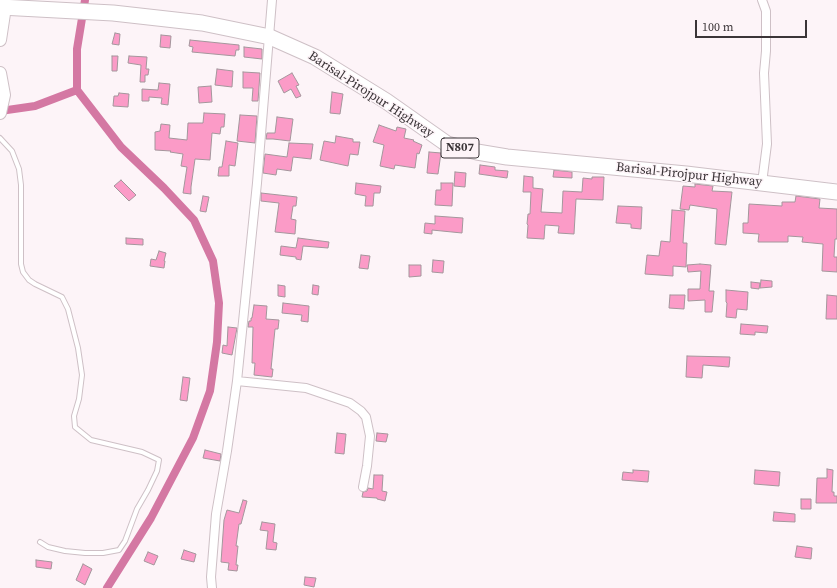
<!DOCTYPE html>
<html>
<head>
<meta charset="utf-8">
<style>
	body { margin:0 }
	#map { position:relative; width:837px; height:588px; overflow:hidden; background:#fdf4f8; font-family:"Source Serif 4",serif }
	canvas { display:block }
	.scale { position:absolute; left:695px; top:20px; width:112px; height:18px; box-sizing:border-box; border:2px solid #3b3538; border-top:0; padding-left:5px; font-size:12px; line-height:14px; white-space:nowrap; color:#3b3538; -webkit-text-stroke:3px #fdf4f8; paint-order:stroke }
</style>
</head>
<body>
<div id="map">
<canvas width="837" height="588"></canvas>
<div class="scale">100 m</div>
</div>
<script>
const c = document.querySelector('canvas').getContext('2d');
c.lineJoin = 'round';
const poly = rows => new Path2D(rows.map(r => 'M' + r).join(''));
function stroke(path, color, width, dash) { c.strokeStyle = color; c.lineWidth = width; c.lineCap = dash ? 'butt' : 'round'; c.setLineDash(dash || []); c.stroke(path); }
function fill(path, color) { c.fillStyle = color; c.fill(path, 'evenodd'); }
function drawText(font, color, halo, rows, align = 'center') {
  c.font = font + ' "Source Serif 4",serif'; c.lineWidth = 3; c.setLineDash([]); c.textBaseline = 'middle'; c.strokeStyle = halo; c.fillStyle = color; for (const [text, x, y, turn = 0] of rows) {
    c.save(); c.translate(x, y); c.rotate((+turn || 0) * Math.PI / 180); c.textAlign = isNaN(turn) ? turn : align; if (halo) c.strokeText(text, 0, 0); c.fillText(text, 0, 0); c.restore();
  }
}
stroke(poly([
	[85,0,77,49,77,90,121,147,164,188,194,220,213,261,219,303,217,342,210,391,193,438,151,518,107,588],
	[0,111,35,106,77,90]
]), '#d478a3', 8);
const building = poly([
	[115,33,120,34,119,45,112,44,115,33],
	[161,35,171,36,170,48,160,47,161,35],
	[190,40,239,45,239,50,236,50,235,56,192,52,193,47,189,46,190,40],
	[244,47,262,49,262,59,244,57,244,47],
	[112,56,118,56,117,71,112,71,112,56],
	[129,56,147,57,146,69,149,69,148,75,145,75,145,82,140,82,141,65,128,63,129,56],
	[217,69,233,71,232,87,215,85,217,69],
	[243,72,260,73,258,101,252,101,253,88,243,88,243,72],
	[292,73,299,85,296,86,301,96,296,98,291,89,284,93,278,81,292,73],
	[159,83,170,84,168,105,161,104,162,98,149,97,149,101,142,101,142,89,158,90,159,83],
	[211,86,212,102,199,103,198,87,211,86],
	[332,92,343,94,340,114,330,113,332,92],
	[119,93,129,94,128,107,113,106,114,96,118,96,119,93],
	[204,113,225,114,224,127,221,127,220,134,212,133,210,160,195,159,191,187,191,194,183,193,187,167,181,166,183,154,170,152,171,151,155,150,155,132,160,131,161,124,170,125,169,138,187,140,188,123,203,123,204,113],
	[240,115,257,116,255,143,237,141,240,115],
	[277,117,293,119,290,141,273,139,266,139,267,133,275,133,277,117],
	[379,125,396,131,397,127,406,129,404,138,414,140,413,141,422,145,419,154,417,153,415,168,395,165,394,169,380,166,384,145,373,142,379,125],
	[336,136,353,139,353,142,360,142,358,155,350,154,348,166,320,160,324,141,335,143,336,136],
	[226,141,238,143,235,166,229,165,229,176,218,176,219,167,222,167,226,141],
	[289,143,313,144,311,159,293,157,291,171,277,169,276,175,263,173,265,154,287,157,289,143],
	[429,152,441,153,438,174,427,173,429,152],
	[480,165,495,167,495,170,508,171,507,178,479,174,480,165],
	[554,170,572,172,572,178,553,177,554,170],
	[455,172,466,173,465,187,454,186,455,172],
	[524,176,533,177,533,188,543,189,541,212,562,213,563,191,582,192,583,178,592,179,592,177,604,177,603,200,576,199,574,234,558,233,559,226,545,225,544,239,527,238,528,225,527,224,528,214,530,214,531,192,523,192,524,176],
	[121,180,136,195,129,201,114,186,121,180],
	[356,183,381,186,380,193,374,193,373,206,365,206,366,196,355,194,356,183],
	[441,183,453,183,452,206,435,205,436,190,441,190,441,183],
	[695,184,713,186,712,191,732,192,726,245,715,244,717,209,690,205,689,210,680,209,683,186,695,187,695,184],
	[261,193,297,197,296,206,293,206,291,219,296,220,295,234,275,232,279,203,261,201,261,193],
	[203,196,209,197,206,212,200,211,203,196],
	[796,196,820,199,819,208,837,209,837,239,835,239,834,257,837,257,837,272,822,271,823,244,802,242,803,237,788,236,788,242,758,242,759,234,743,233,743,223,748,223,749,204,782,206,782,202,795,202,796,196],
	[618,206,642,207,641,229,631,228,631,224,616,223,618,206],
	[672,210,685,211,683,243,687,243,686,267,673,266,673,276,645,274,647,255,659,256,661,241,670,242,672,210],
	[435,216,463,218,462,233,432,230,432,234,424,233,425,223,435,224,435,216],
	[126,238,143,239,143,245,126,244,126,238],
	[298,238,329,242,328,248,303,246,301,260,296,259,296,257,280,255,281,246,296,248,298,238],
	[159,251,166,253,164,261,165,261,164,268,150,266,151,259,156,260,159,251],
	[361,255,370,256,368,269,359,268,361,255],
	[433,260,444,261,443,273,432,272,433,260],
	[700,264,711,265,709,291,714,291,712,312,705,312,705,300,688,301,688,289,700,289,701,271,688,272,687,265,700,264],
	[409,265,421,265,421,276,409,277,409,265],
	[761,280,772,281,772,287,760,288,761,280],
	[751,282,760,283,759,289,751,288,751,282],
	[278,285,285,286,285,297,278,296,278,285],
	[313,285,319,286,318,295,312,294,313,285],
	[726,290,748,292,747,310,737,309,736,318,726,317,727,303,726,302,726,290],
	[670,295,685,295,684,309,669,308,670,295],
	[827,295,837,296,837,319,826,319,827,295],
	[283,303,309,306,308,322,301,321,302,315,282,313,283,303],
	[254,305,267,306,266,319,279,320,278,329,275,329,271,369,273,369,272,377,254,375,255,363,252,363,253,327,248,327,249,321,251,321,251,318,252,318,254,305],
	[741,324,768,326,767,333,755,332,755,335,740,334,741,324],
	[228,327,237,328,232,355,222,353,223,345,227,346,228,327],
	[687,356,730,357,729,367,703,365,702,378,686,377,687,356],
	[183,377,190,378,187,401,180,400,183,377],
	[337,433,346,434,344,454,335,453,337,433],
	[377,433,388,434,386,442,376,441,377,433],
	[205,450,221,454,220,461,203,458,205,450],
	[827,469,833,470,832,492,834,492,834,496,837,496,837,503,816,503,817,478,827,478,827,469],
	[633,470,649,471,648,482,622,480,623,472,633,473,633,470],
	[755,470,780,472,779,486,754,484,755,470],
	[374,475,383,475,382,491,387,492,385,501,377,499,377,498,362,497,363,492,367,491,368,488,373,489,374,475],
	[801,499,811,499,811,509,801,509,801,499],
	[243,500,247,501,241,524,239,524,236,546,238,546,236,565,238,565,237,571,228,570,229,563,221,562,224,520,227,510,239,513,243,500],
	[774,512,795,514,795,522,773,521,774,512],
	[262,522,275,524,273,542,277,543,276,550,266,549,268,531,260,530,262,522],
	[797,546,812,548,811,559,795,557,797,546],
	[184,550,196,554,194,562,181,559,184,550],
	[148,552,158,556,154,565,144,561,148,552],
	[36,560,52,562,51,569,36,567,36,560],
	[83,564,92,569,85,585,76,580,83,564],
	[305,577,316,578,314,587,304,585,305,577]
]);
fill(building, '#fb9bc7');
stroke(building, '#a4969c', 1);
const lane = poly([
	[0,138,12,151,19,169,21,185,21,264,23,272,29,280,35,284,62,297,68,309,78,348,82,375,79,399,74,416,75,427,91,440,142,452,159,460,157,471,148,490,137,509,125,541,119,550,103,553,85,553,65,551,48,547,40,542]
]);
const street = poly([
	[762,0,766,11,766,51,764,73,767,144,762,183],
	[237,381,306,388,350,403,361,411,366,417,370,436,367,466,363,487],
	[212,588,211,577,216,514,227,451,237,381,257,183,272,0]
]);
const secondary = poly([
	[0,40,5,7],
	[0,73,4,95,0,113]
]);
const highway = poly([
	[0,7,113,13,202,23,270,37,315,57,386,101,447,144,477,152,507,157,686,174,837,192]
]);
stroke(lane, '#cec0c6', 6);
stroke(street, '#cec0c6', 10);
stroke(secondary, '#cec0c6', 14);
stroke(highway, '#cec0c6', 17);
stroke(lane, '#fff', 4);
stroke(street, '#fff', 8);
stroke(secondary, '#fff', 12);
stroke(highway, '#fff', 15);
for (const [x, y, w] of [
	[460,148,38]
]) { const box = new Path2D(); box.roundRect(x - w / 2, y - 10, w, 20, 3); c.fillStyle = '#fdf4f8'; c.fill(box); stroke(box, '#3b3538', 1); }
drawText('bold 12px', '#3b3538', null, [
	["N807",460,148]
]);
drawText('13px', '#3b3538', '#fdf4f8', [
	["Barisal-Pirojpur Highway",371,95,33],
	["Barisal-Pirojpur Highway",689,175,6]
]);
</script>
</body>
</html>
